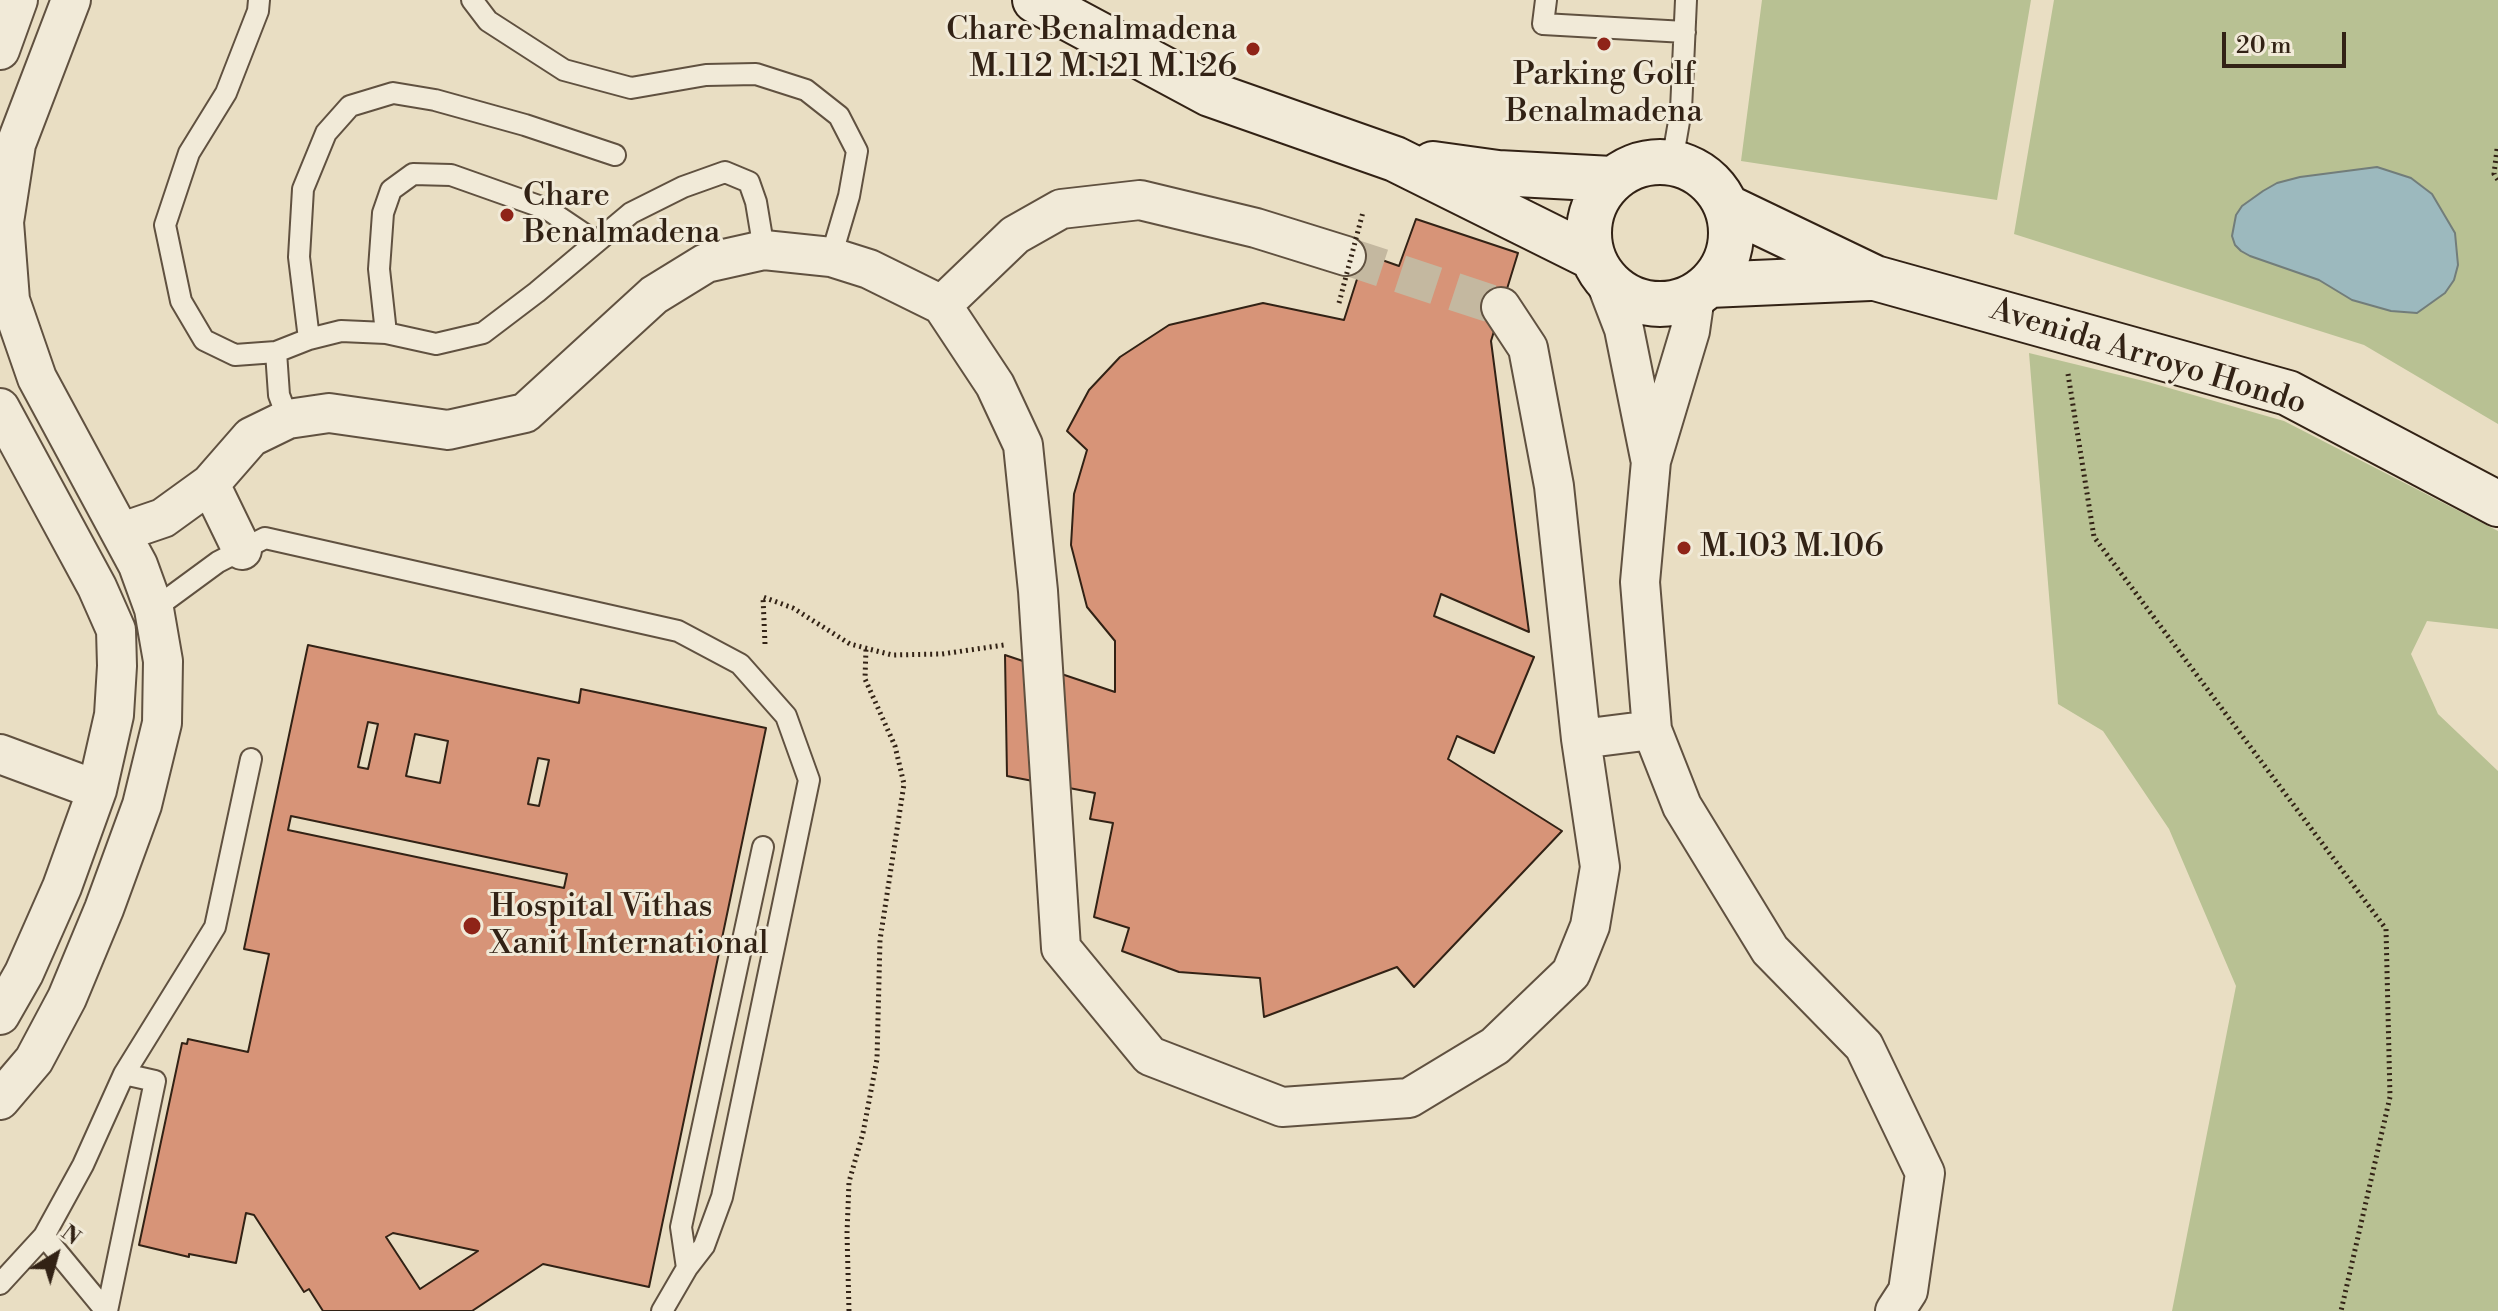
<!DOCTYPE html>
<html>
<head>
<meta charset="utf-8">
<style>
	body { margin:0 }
	#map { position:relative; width:2498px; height:1311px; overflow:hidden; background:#e9dec3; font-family:"Libre Bodoni",serif }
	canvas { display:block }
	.north { position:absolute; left:16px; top:1215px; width:80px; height:80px; -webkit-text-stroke:6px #f1ead8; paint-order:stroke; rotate:37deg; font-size:22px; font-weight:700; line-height:32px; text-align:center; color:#322215 }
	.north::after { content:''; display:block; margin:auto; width:28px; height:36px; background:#322215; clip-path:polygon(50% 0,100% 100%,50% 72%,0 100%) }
	.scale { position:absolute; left:2222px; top:32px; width:124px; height:36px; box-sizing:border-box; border:4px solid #322215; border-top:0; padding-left:10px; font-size:24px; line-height:28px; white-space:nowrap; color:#322215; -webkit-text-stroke:6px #f1ead8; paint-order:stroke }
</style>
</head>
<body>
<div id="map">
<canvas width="2498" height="1311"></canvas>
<div class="north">N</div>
<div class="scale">20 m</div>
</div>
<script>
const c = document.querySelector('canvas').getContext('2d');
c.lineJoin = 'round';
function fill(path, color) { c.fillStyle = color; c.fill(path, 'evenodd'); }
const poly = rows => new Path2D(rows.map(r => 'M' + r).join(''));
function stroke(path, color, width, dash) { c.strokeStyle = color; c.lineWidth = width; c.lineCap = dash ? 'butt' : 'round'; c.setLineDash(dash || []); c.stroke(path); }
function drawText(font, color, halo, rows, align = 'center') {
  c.font = font + ' "Libre Bodoni",serif'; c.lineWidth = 6; c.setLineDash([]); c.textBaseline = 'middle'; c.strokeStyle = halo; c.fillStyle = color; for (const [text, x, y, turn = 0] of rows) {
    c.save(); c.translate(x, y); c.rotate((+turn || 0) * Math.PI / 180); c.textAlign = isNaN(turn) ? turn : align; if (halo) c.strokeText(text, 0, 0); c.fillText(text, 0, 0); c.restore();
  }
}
fill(poly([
	[1762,0,2031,0,1997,200,1741,161],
	[2054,0,2498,0,2498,424,2364,345,2014,234],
	[2029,353,2148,382,2284,421,2498,531,2498,629,2427,621,2411,654,2438,714,2498,771,2498,1311,2172,1311,2236,986,2169,829,2103,731,2058,704]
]), '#b8c193');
const water = poly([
	[2377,167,2411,178,2432,194,2455,233,2458,265,2454,280,2445,293,2417,313,2391,311,2352,300,2319,280,2250,256,2241,251,2235,245,2232,236,2236,215,2242,206,2263,191,2277,183,2300,177,2377,167]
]);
fill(water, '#9cb9be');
stroke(water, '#727d7a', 2);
const building = poly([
	[1416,219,1518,253,1491,341,1529,632,1441,594,1434,616,1534,657,1494,753,1457,736,1448,759,1562,831,1414,987,1397,967,1264,1017,1260,978,1179,972,1122,951,1129,928,1094,917,1113,823,1090,819,1095,793,1007,776,1005,655,1115,692,1115,641,1087,607,1071,545,1074,494,1087,450,1067,431,1089,390,1120,357,1169,325,1263,303,1344,320,1365,254,1399,266,1416,219],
	[308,645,579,703,581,689,766,728,649,1287,543,1264,472,1311,323,1311,309,1289,304,1292,254,1215,246,1213,236,1263,189,1254,189,1257,139,1245,182,1043,187,1044,188,1039,248,1052,269,954,244,949,308,645],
	[368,722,378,724,368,769,358,767,368,722],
	[415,734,448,741,440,783,406,776,415,734],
	[538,758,549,760,539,806,528,804,538,758],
	[291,816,567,874,564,888,288,830,291,816],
	[393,1233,478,1251,420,1289,386,1237,393,1233]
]);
fill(building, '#d79478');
stroke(building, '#322215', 2);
stroke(poly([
	[1346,256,1501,307]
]), '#c4b8a0', 38, [38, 19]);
const service = poly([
	[259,0,258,11,226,93,189,153,165,225,181,301,204,340,235,355,276,352,309,339,341,331,386,333,379,269,383,213,391,190,413,174,451,175,547,209,596,242],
	[472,0,488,21,564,70,631,88,706,75,756,74,806,90,839,116,857,151,849,196,831,257],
	[1546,0,1543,24,1685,32],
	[1672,162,1681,110,1686,0],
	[386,333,436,344,483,333,537,292,631,213,683,187,725,172,749,182,756,202,764,250],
	[309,339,299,257,303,189,326,133,350,106,393,93,435,100,525,125,615,155],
	[276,352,279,395,288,419],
	[154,609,218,562,265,538,678,631,740,664,786,716,809,780,722,1197,704,1246,687,1268,662,1311],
	[124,1074,215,927,251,759],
	[44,1236,106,1311],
	[687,1268,681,1227,763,847],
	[0,1284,44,1236,83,1165,124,1074,155,1081,107,1311]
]);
const minor = poly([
	[0,50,18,0],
	[1604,277,1624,329,1650,458],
	[1695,296,1690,331,1651,461,1640,582,1652,730,1682,806,1770,950,1864,1046,1925,1173,1908,1291,1895,1311],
	[942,305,1015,235,1061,209,1140,200,1256,228,1346,256],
	[0,408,97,587,116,630,117,666,114,715,97,790,62,887,24,973,0,1015],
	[210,484,242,550],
	[122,532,163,518,210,484,251,437,288,419,329,413,448,430,525,413,654,295,706,263,764,250,831,257,869,269,942,305,995,385,1023,445,1038,591,1061,948,1150,1056,1282,1107,1409,1098,1495,1046,1571,973,1590,926,1600,867,1581,739,1554,486,1528,348,1501,307],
	[1581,739,1652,730],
	[0,754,97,790],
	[0,1100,34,1060,67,998,104,909,142,805,162,723,163,661,154,609,138,565,37,378,10,300,4,222,16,144,71,0]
]);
const secondary = poly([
	[1035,0,1210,94,1395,159,1592,257],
	'1589 233a71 71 0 1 1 142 0a71 71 0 1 1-142 0Z',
	[1433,164,1498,173,1612,179],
	[1727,207,1875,278,2288,393,2498,504],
	[1709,285,1870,278]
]);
stroke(service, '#605140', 24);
stroke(minor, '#605140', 42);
stroke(secondary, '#322215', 48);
stroke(poly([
	[2497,149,2494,174,2498,180],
	[2068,374,2094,537,2386,929,2390,1097,2341,1311],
	[765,644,763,597,793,608,850,644,892,655,942,654,1004,645],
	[849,1311,847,1233,849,1182,863,1133,877,1059,880,940,904,784,895,746,865,679,866,648]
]), '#322215', 5, [2, 4]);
stroke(service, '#f1ead8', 20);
stroke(minor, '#f1ead8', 38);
stroke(secondary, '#f1ead8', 44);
stroke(poly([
	[1339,303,1363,212]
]), '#322215', 5, [2, 4]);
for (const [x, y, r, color] of [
	[1604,44,8,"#8f2418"],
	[1253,49,8,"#8f2418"],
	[507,215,8,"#8f2418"],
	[1684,548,8,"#8f2418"],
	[472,926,10,"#8f2418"]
]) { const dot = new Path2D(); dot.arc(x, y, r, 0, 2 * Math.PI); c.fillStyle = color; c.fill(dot); stroke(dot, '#f1ead8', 3); }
drawText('32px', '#322215', '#f1ead8', [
	["Chare Benalmadena",1237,31,"right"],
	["M.112 M.121 M.126",1237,68,"right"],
	["Parking Golf",1604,76,"center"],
	["Benalmadena",1604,113,"center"],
	["Chare",523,197],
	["Benalmadena",523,234],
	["M.103 M.106",1700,548],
	["Hospital Vithas",490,908],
	["Xanit International",490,945]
], 'left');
drawText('32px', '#322215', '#f1ead8', [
	["Avenida Arroyo Hondo",2148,358,17]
]);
</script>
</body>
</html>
